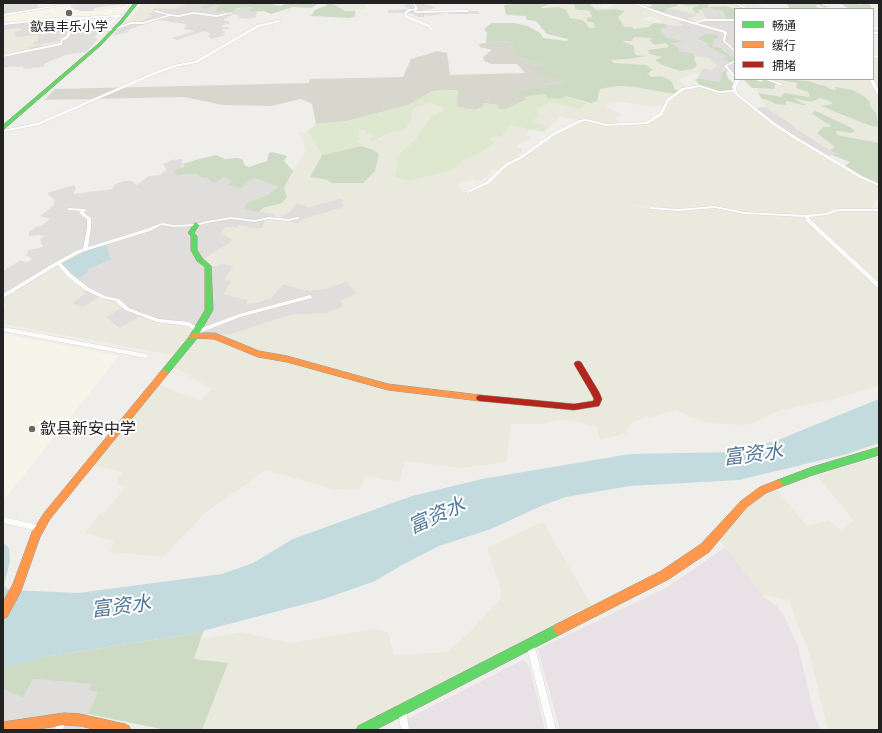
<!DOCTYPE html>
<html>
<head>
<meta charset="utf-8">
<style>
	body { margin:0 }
	#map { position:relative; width:882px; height:733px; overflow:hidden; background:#f0eeeb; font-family:"Alegreya Sans","Noto Sans SC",sans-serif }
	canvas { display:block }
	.frame { position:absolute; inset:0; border:4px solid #222; pointer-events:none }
	.legend { position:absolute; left:734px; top:8px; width:140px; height:72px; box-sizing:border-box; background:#fff; border:1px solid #a7a7a7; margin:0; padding:5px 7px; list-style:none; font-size:12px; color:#222 }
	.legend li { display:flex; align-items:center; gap:8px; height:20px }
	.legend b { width:20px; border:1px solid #a7a7a7 }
</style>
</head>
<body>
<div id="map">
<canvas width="882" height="733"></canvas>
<div class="frame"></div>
<ul class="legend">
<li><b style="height:5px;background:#63d668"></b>畅通</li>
<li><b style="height:5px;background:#ff974d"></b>缓行</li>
<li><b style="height:5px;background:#b3261e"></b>拥堵</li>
</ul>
</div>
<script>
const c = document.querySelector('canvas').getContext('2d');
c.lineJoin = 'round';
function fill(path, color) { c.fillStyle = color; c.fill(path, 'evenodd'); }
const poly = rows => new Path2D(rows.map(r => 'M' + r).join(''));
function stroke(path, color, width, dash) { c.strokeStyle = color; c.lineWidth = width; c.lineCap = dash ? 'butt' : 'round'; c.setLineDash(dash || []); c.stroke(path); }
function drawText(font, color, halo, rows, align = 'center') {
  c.font = font + ' "Alegreya Sans","Noto Sans SC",sans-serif'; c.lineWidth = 4; c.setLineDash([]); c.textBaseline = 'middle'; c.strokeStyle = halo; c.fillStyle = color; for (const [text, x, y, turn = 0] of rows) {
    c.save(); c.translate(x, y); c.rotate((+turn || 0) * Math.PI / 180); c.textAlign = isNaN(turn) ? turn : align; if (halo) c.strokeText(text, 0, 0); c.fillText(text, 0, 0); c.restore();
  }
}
fill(poly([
	[3,3,36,3,39,8,3,14],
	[84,3,127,3,94,8,94,11,80,11,70,7,71,5],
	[190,3,211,3,209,5,201,7,219,5,216,11,227,11,248,7,253,9,248,10,258,13,255,15,257,17,247,19,241,18,236,14,233,14,223,20,229,21,229,24,223,25,221,27,229,27,228,29,220,30,226,32,223,33,225,35,212,39,208,36,211,34,205,31,177,40,172,38,195,31,183,29,187,26,185,24,159,20,127,30,129,32,112,36,125,22,131,23,139,21,151,16,147,15,152,9,159,7,172,9],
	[405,3,425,3,424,4,435,7,432,9,423,10,424,12,478,11,480,14,448,14,448,12,430,16,424,15,424,17,418,17,413,14,406,13,388,13,388,10,407,9,408,8,403,6,407,4],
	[669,8,696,14,696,16,689,19,696,21,708,19,704,16,702,10,703,8,723,11,735,18,735,72,722,72,720,82,698,78,708,58,695,56,692,53,678,51,670,42,682,42,666,38,661,32,662,28,666,28,667,24,678,26,683,25,678,23,681,21,659,13],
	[710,36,712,44,715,47,724,49,732,58,723,58,729,58,724,53,720,53,708,44,697,40],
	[76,18,75,23,70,28,66,37,60,38,59,40,68,38,72,32,101,30,94,38,98,38,94,44,86,52,65,55,44,64,45,66,42,67,24,69,23,66,18,67,12,66,3,68,3,55,30,50,29,47,34,46,33,42,38,35,14,38,15,32,18,31,19,28,3,31,3,25],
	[766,107,796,127,795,128,837,154,827,156,795,137,755,108],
	[182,159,183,174,196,174,203,179,224,177,233,181,228,184,246,182,255,178,278,187,268,195,246,203,244,209,290,212,296,203,309,207,341,198,344,201,344,207,304,219,298,224,266,220,262,228,250,228,239,225,237,228,226,227,221,233,234,240,203,260,210,265,218,266,221,263,234,266,225,279,232,281,224,294,247,300,247,304,270,299,283,284,307,291,329,288,346,281,357,293,341,301,344,306,328,313,291,315,232,334,204,335,119,328,106,317,122,307,83,307,72,303,85,293,82,292,85,289,67,276,58,266,23,287,3,298,3,271,21,260,26,263,32,259,26,255,29,250,43,247,40,239,45,236,39,235,29,236,29,232,38,226,43,225,50,219,40,216,54,205,54,199,47,193,74,185,76,188,73,194,112,189,114,185,123,181,131,181,137,185,149,176,160,175,167,170,163,164,172,160],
	[33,679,91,684,99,692,81,728,88,730,3,730,3,689,23,698]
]), '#dfdedc');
fill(poly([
	[726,547,762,595,777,607,784,616,798,647,815,717,821,730,560,730,538,649,666,588],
	[523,660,529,666,545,730,410,730,407,719]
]), '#e8e1e5');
fill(poly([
	[71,5,73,6,70,7,73,9,80,11,96,11,127,6,119,15,65,17,3,24,3,16],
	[3,334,119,356,3,501]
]), '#f7f5e9');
fill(poly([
	[499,41,510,42,513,44,519,57,547,67,546,68,530,66,564,80,563,83,545,85,546,88,529,88,515,93,528,99,505,110,499,109,497,105,484,103,483,107,475,110,456,107,458,90,432,91,409,105,347,121,316,124,312,104,301,99,271,106,223,105,184,97,44,100,55,89,309,83,310,79,403,77,411,59,438,51,447,53,450,75,525,73,517,64,491,64,484,61,483,57,492,50,480,47,479,44]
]), '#d8d7ce');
fill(poly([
	[142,3,190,3,172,9,159,7,153,9,156,11,148,14,152,16,139,21,131,23,127,22,134,15],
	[363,3,366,8,352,11,340,10,332,4],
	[548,3,566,3,575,5,578,10,587,10,593,12,592,17,587,18,589,22,594,23,596,28,589,28,586,23,582,20,570,18,566,10,559,7,541,7,548,5],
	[594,3,606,3,596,7,606,8,615,5,612,3,632,3,682,21,678,23,684,25,678,26,661,23,661,20,650,16,644,18,641,20,654,21,654,24,649,27,634,29,625,27,618,16,615,9,597,10,589,5],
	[708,3,755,3,766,9,748,9,744,6,746,9,735,9,719,6,707,7,709,4],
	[679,4,700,6,699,10,702,10,704,16,708,19,696,21,688,19,696,16,696,14,676,10,675,8,678,6,676,5],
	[19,28,23,30,15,32,14,37,38,35,38,41,33,42,34,45,59,41,58,43,43,48,42,45,29,47,30,50,3,55,3,31],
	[635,37,650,38,666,43,669,47,653,54,663,58,662,65,677,71,692,69,697,62,693,58,695,56,709,58,717,66,712,70,703,68,700,75,693,73,678,80,684,84,685,87,679,90,675,90,672,82,668,79,660,76,652,77,646,74,653,71,646,65,614,63,610,60,629,59,646,56,635,55,634,46,621,40,633,40],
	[879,56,879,92,873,79,873,57],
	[768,79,783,79,781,80,797,83,808,92,810,97,785,93,782,98,758,93,757,87,774,89,776,82],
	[793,79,870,79,879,94,879,123,876,113,871,107,871,103,862,95,855,92,830,89,826,86,820,86,808,81],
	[617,86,634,87,674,94,667,99,665,104,654,107,622,102,604,105,621,114,615,119,620,123,604,124,583,119,577,121,561,116,549,127,537,124,534,120,540,115,536,110,550,101,580,109,587,103,591,103,599,96,600,89],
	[701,87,717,92,733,93,756,112,793,138,862,179,879,185,879,199,875,201,871,209,833,209,825,213,802,215,744,212,718,206,677,209,631,205,652,209,678,211,715,208,740,213,807,217,827,215,839,211,879,211,879,387,877,386,839,398,781,410,749,424,744,425,706,423,677,410,634,421,630,424,626,433,600,440,596,427,571,421,559,420,540,424,511,424,506,462,462,468,405,461,399,482,365,476,360,490,333,489,266,470,206,512,163,557,111,552,113,541,85,533,99,514,103,514,126,486,116,485,122,472,91,465,158,384,199,401,212,389,173,367,198,335,232,334,291,315,328,313,344,306,340,301,357,293,346,281,329,288,307,291,283,284,270,299,247,305,247,300,224,294,232,281,224,279,234,266,221,263,218,266,210,265,202,260,234,240,221,233,227,227,237,228,238,225,250,228,262,228,266,220,268,219,289,221,298,224,304,219,344,207,342,203,343,201,341,198,309,207,296,203,290,212,279,218,274,216,275,214,259,212,263,208,282,203,284,188,292,175,292,170,299,162,305,151,303,140,298,133,308,131,322,155,311,177,328,180,369,147,362,146,356,141,361,138,356,136,358,130,365,129,374,135,370,140,378,140,392,132,402,131,412,119,413,110,419,106,430,103,444,108,443,111,435,113,429,119,415,140,403,150,397,157,397,170,394,177,409,181,452,170,466,159,477,155,494,143,488,140,494,135,500,137,506,132,510,124,531,129,526,135,530,136,526,142,524,141,516,147,523,149,518,155,519,157,497,171,493,169,483,179,477,181,473,179,457,185,466,193,491,183,501,170,506,166,520,159,535,147,556,134,570,127,574,128,575,125,580,121,585,120,601,124,650,122,666,111,670,99,683,89],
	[761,98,772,102,775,104,786,105,785,101,787,101,802,105,804,103,792,98,796,98,811,102,821,98,832,102,832,104,822,106,833,111,871,126,879,127,879,143,837,135,836,132,851,133,844,124,834,119,816,111,811,113,831,126,832,145,835,147,830,150,766,107],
	[58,266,67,276,86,290,82,292,85,293,72,303,83,307,99,297,117,303,123,307,106,317,119,328,139,317,158,322,191,327,194,330,192,335,173,355,3,324,3,308,7,306,3,303,3,298,23,287],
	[879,456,879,730,828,730,810,656,789,600,762,595,720,540,731,525,753,502,772,489,777,490,807,526,830,520,840,530,854,521,817,476],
	[543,522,593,608,429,688,351,730,202,730,227,663,194,659,202,639,241,632,289,643,374,629,388,632,394,655,447,652,469,633,500,599,501,589,488,550,488,547]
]), '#eae9dd');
fill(poly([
	[458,90,456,106,475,110,483,107,484,103,497,105,499,109,505,110,528,99,524,97,545,94,548,98,565,96,587,103,580,109,550,102,536,110,540,115,534,120,537,123,549,127,544,132,510,125,506,132,500,137,494,136,489,139,494,143,477,155,466,159,452,170,409,181,394,177,397,170,397,157,403,150,415,140,431,116,443,111,444,108,430,103,419,106,413,110,411,122,402,131,392,132,373,141,370,140,374,135,370,133,366,134,365,130,359,130,359,134,356,136,362,138,357,141,362,146,322,155,308,131,316,124,347,121,409,105,432,91]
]), '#dee8ce');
fill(poly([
	[211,3,278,3,272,5,281,6,288,3,319,3,311,8,293,7,271,14,264,11,252,12,248,10,253,8,248,7,238,8,234,10,235,11,227,14,226,11,215,12,219,5,211,6,205,9,200,7,209,5],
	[323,3,335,3,333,4,345,11,356,11,354,15,357,16,349,18,311,16,315,10,327,5],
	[521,3,548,4,548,5,541,7,542,8,559,7,566,10,570,18,582,20,586,23,589,28,595,28,594,23,587,21,587,18,592,17,592,15,589,13,592,12,587,10,578,10,575,8,575,5,566,3,594,3,590,5,597,10,615,9,625,11,618,17,625,27,632,27,634,29,649,27,654,23,667,24,666,28,662,28,661,32,667,38,682,41,682,42,670,43,679,48,678,51,692,53,695,56,694,58,697,66,692,69,680,71,662,65,655,60,662,57,649,54,648,50,669,47,666,43,654,45,649,40,653,39,650,38,635,37,631,41,622,41,634,46,635,55,646,56,629,59,611,60,614,63,646,65,653,70,647,74,652,77,660,76,668,79,672,82,675,90,679,90,674,94,634,87,617,86,600,89,597,101,591,103,565,96,560,99,548,98,545,94,524,97,514,93,529,88,546,88,545,85,563,83,564,80,540,73,525,66,547,67,519,57,513,50,513,44,510,42,499,41,486,43,487,33,484,29,492,23,514,23,528,26,540,33,543,38,567,41,568,39,547,34,536,21,527,20,526,16,506,15,504,5],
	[648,3,708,3,709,5,707,7,726,6,735,9,735,18,734,20,727,19,723,11,714,10,713,9,703,8,702,10,699,10,698,13,695,13,692,8,699,5,688,6,679,4,676,5,679,6,669,8,665,10,667,11,661,13,644,7,653,6],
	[784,3,825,3,822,5,830,7,825,8,818,5,815,6,822,9,790,9,788,5],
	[841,3,857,3,860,5,862,4,861,3,867,3,871,6,871,9,848,9],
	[705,34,717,35,718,38,713,39,715,43,712,45,715,47,721,48,732,57,734,58,732,63,723,58,728,57,724,54,720,53,708,46,708,44,697,39],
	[722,72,726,72,728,78,734,84,733,91,721,92,700,85,695,80,698,78,720,82],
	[743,79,753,79,761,82,765,79,776,83,774,89,757,88,752,88],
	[783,79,808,81,820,85,826,86,830,89,836,90,835,87,853,90,865,97,870,102,871,107,876,113,879,127,871,126,833,111,821,106,832,104,832,102,821,98,811,102,793,98,806,105,802,105,787,101,786,102,786,105,775,104,772,102,761,98,758,93,781,97,784,93,810,97,808,92,796,88,797,83,781,80],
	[816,111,850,127,855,131,851,133,836,131,837,135,879,143,879,184,861,176,845,166,850,162,832,155,837,154,830,150,835,147,817,133,823,127,831,127,831,126,811,113],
	[362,146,374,150,379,154,375,171,363,183,331,183,328,180,310,177,322,155],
	[272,152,287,156,284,161,293,171,284,188,287,197,282,203,263,208,259,212,244,209,246,203,268,195,278,187,255,178,246,182,242,188,227,185,232,181,224,177,214,183,207,178,204,179,196,174,183,174,178,176,173,171,184,167,183,164,195,160,216,155,225,159,238,158,243,160,244,165,249,167,267,161,269,153],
	[204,630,194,659,228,663,202,730,166,730,88,714,98,692,88,690,91,684,33,679,23,698,3,689,3,668,18,663,44,657,191,634]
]), '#cddbc4');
fill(poly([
	[106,245,111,259,88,269,87,273,79,278,76,277,63,265,64,262,88,250],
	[879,399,879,443,847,454,739,480,630,486,566,497,541,506,491,529,439,546,402,565,375,581,324,599,191,634,44,657,3,668,3,543,9,548,10,561,4,585,7,589,11,590,78,593,222,574,253,563,293,539,412,496,482,479,630,454,733,452,748,449,778,440]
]), '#c3dade');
const street = poly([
	[72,3,77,3,3,16,3,14,72,3],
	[128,3,130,3,119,15,121,15,121,17,118,17,107,29,112,29,112,31,72,31,68,38,62,41,62,45,3,57,3,55,60,43,60,41,66,36,77,19,52,20,3,25,3,23,52,18,78,17,79,16,80,17,117,15,128,3],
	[115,17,104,29,73,29,79,19,115,17],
	[412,3,414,3,417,7,417,8,418,9,416,11,417,11,468,10,469,11,468,12,417,13,414,12,414,10,410,11,406,14,408,16,430,25,433,30,432,31,428,27,406,18,404,13,408,9,414,9,415,7,412,3],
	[632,3,635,3,667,14,694,22,704,19,735,19,735,21,704,21,697,23,726,31,727,33,725,41,735,50,735,52,723,41,724,33,665,16,632,3],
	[734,3,737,3,748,9,745,9,734,3],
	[828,7,829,9,824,9,824,8,828,7],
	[155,10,169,14,179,15,193,12,217,15,232,12,233,13,217,17,193,14,179,17,170,16,143,24,131,24,117,29,115,28,131,22,143,22,168,15,155,12,155,10],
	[280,20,281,22,259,27,197,63,175,67,154,75,39,125,3,132,3,130,37,123,152,73,173,65,195,61,257,25,280,20],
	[873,26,879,28,879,30,873,28,873,26],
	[873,32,879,32,879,34,873,34,873,32],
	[879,55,879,57,873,58,873,56,879,55],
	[735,60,735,62,727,66,735,76,735,79,738,79,739,82,736,87,737,93,775,123,795,136,862,176,879,184,879,186,860,178,793,138,773,125,735,94,734,92,719,93,700,87,684,90,669,101,662,115,648,124,606,126,586,121,581,122,555,135,521,159,507,166,488,184,468,193,465,192,486,182,505,164,519,157,553,133,579,120,586,119,606,124,646,122,660,113,667,99,682,88,700,85,719,91,733,90,732,87,735,82,735,79,724,66,735,60],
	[763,79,768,79,783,84,780,85,763,79],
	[869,79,873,79,879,91,879,95,877,94,869,79],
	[715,206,744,212,806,215,826,213,838,209,879,209,879,211,838,211,827,215,809,217,811,220,879,283,879,288,877,287,807,222,805,217,744,214,715,208,678,211,651,209,649,208,651,207,678,209,715,206],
	[68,208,85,209,86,210,84,213,91,218,91,228,88,247,146,229,162,223,174,225,196,224,207,221,231,217,255,220,269,217,288,219,298,217,300,218,299,219,288,221,269,219,255,222,231,219,207,223,196,226,174,227,162,225,150,231,82,252,61,263,71,274,89,288,105,296,119,299,129,308,139,312,159,319,189,322,199,329,239,314,310,295,312,297,312,298,240,317,195,335,192,333,195,331,188,326,157,322,125,310,115,301,102,298,85,290,67,276,58,265,3,298,3,294,56,262,78,250,83,249,87,228,87,219,80,214,79,213,81,211,69,210,67,209,68,208],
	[3,327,146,354,149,356,146,358,3,331,3,327],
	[3,517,39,525,41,526,42,528,41,530,39,531,3,523,3,517],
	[530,640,533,641,534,644,556,730,548,730,526,644,527,641,530,640],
	[402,706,405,707,406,710,409,730,401,730,398,710,399,707,402,706],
	[61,715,64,716,65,719,63,730,55,730,57,719,58,716,61,715]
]);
const fast = poly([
	[134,3,138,3,122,23,100,46,3,130,3,125,98,44,120,21,134,3],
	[196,223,199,225,194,233,197,236,197,250,202,258,211,266,213,310,195,341,167,375,164,376,161,375,160,373,161,371,189,337,205,310,205,267,197,261,191,250,191,236,188,233,194,224,196,223],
	[879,447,879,455,813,475,778,488,775,487,773,484,775,481,812,467,879,447],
	[559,623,563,625,565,629,563,633,375,730,356,730,358,726,559,623]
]);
const slow = poly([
	[193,333,215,333,259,351,287,356,388,384,480,395,483,396,484,398,483,400,480,401,388,390,287,362,258,357,214,339,190,338,189,336,193,333],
	[164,370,167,371,168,373,167,375,50,519,40,537,21,591,7,617,3,619,3,602,13,584,32,532,44,513,161,371,164,370],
	[778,480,781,481,783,484,781,487,766,493,747,507,709,552,669,579,563,633,559,635,555,633,553,629,555,625,661,571,701,544,741,501,760,487,778,480],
	[64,713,80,714,125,724,129,726,131,730,97,730,80,726,64,725,32,730,3,730,3,722,64,713]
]);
const jam = poly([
	[578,361,581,362,599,392,602,399,599,406,574,410,480,401,477,400,476,398,477,396,480,395,574,404,593,401,594,399,591,393,574,364,575,362,578,361]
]);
stroke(street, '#c6c5c3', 0.5);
stroke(fast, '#979885', 1);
stroke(slow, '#979885', 1);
stroke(jam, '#979885', 1);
fill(street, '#fdfcfc');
fill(fast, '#63d668');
fill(slow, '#ff974d');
fill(jam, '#b3261e');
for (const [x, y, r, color] of [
	[69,13,4,"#6a6968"],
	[32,429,4,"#6a6968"]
]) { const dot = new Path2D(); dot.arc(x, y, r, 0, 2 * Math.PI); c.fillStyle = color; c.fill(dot); stroke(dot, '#fff', 1.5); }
drawText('13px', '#222', '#fff', [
	["歙县丰乐小学",69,27]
]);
drawText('16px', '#222', '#fff', [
	["歙县新安中学",40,429]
], 'left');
drawText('italic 20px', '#527898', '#fff', [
	["富资水",753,455,-7],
	["富资水",437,516,-24],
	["富资水",121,607,-7]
]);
</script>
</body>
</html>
